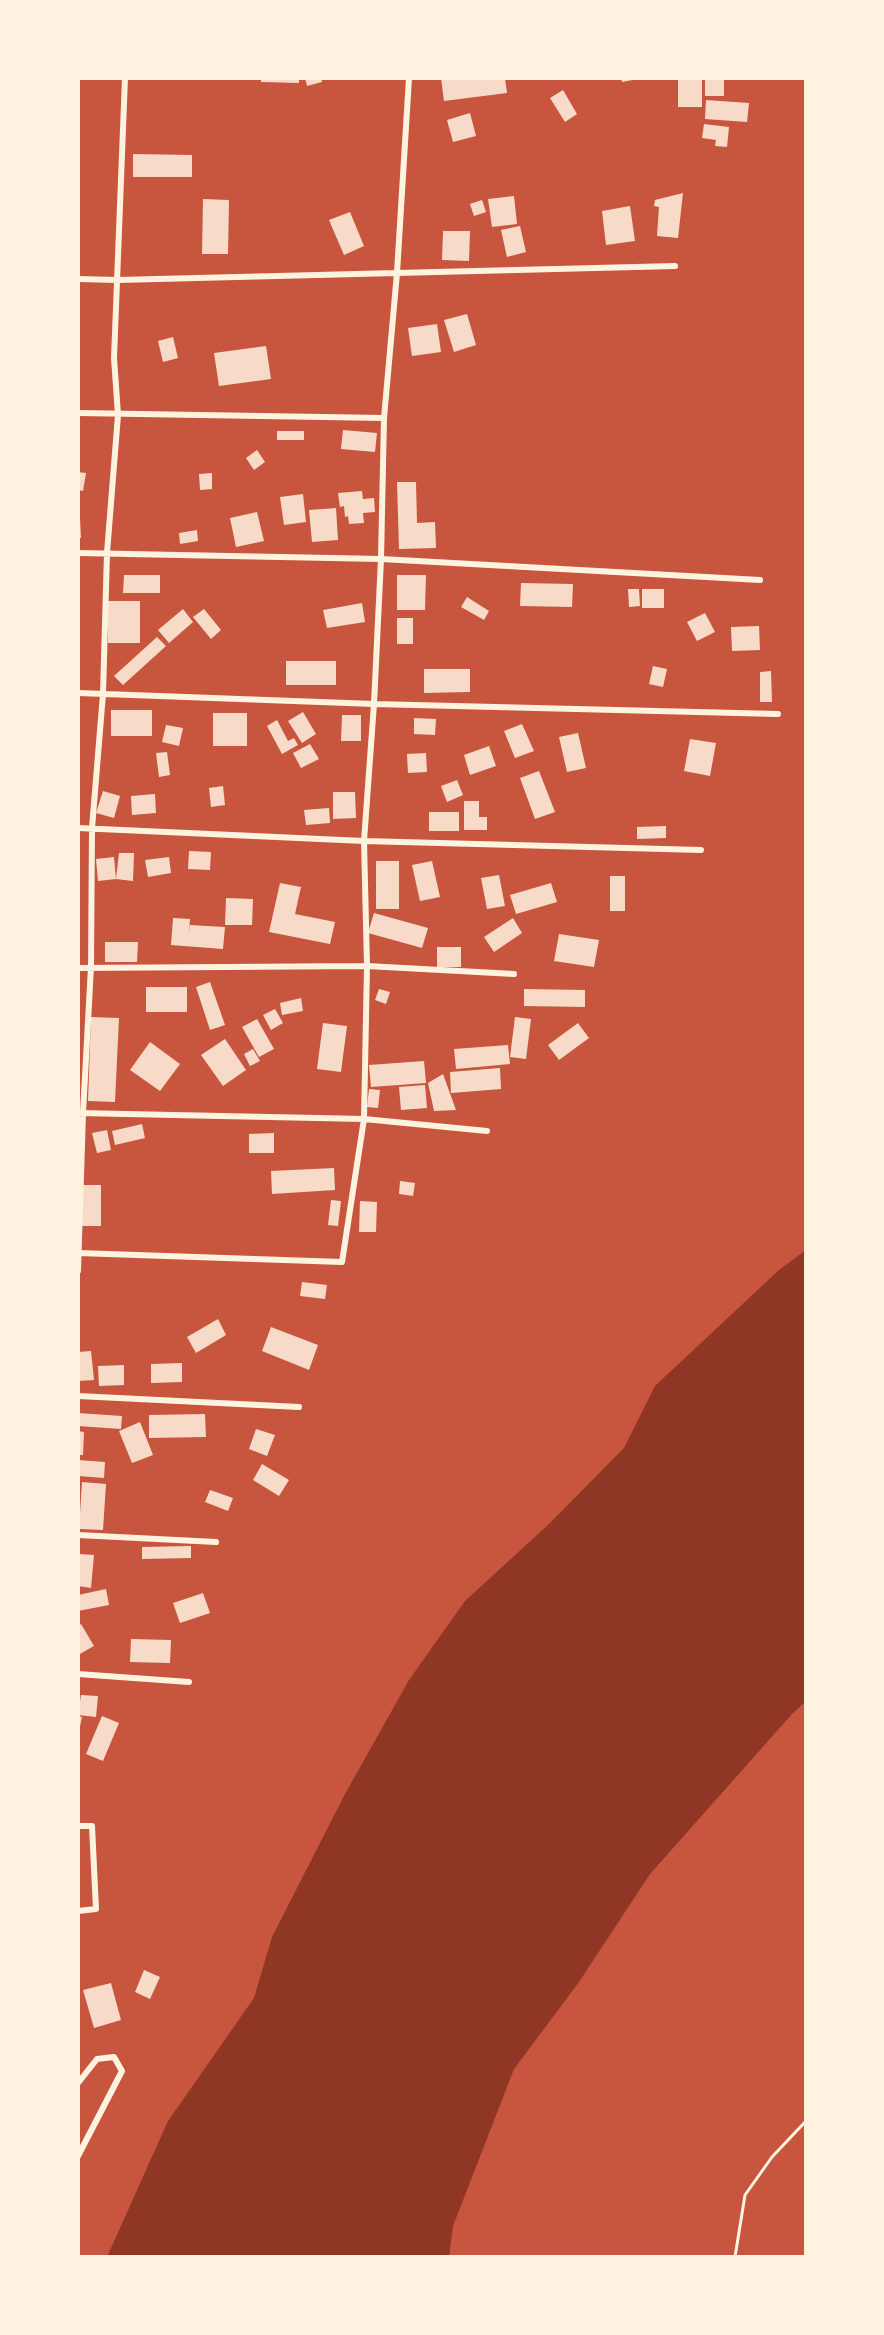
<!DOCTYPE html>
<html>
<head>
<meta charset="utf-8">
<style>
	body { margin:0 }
	#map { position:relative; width:884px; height:2335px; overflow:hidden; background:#c8553d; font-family:Mulish,sans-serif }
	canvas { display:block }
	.frame { position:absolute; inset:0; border:80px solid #fff3e0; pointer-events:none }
</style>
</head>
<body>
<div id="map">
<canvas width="884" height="2335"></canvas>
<div class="frame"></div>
</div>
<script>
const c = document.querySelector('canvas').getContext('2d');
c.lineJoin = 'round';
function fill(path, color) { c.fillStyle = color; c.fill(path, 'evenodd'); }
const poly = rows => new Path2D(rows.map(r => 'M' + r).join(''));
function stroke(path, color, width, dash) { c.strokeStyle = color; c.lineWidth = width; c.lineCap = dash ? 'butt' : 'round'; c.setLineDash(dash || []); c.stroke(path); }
fill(poly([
	[806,1250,806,1701,792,1714,650,1874,579,1982,514,2069,453,2226,449,2257,107,2257,168,2121,254,1998,272,1937,345,1794,409,1680,465,1601,549,1524,624,1448,655,1386,779,1270]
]), '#8f3625');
fill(poly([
	[261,78,299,78,299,83,261,82],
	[305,78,321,78,322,82,307,86],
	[441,78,505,78,507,93,444,101],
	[621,78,638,78,638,79,622,82],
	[678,78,702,78,702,107,678,107],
	[705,78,724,78,724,96,705,96],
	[563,90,577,114,565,122,550,98],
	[706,100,749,103,747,122,705,119],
	[470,113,476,136,453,142,447,120],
	[704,124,729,127,727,147,715,146,716,140,702,138],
	[133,154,192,155,192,177,133,177],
	[683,193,678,238,657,236,659,207,654,206,655,200],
	[514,196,517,224,492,227,488,199],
	[203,199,229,200,228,254,202,254],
	[482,200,486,212,474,216,470,204],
	[630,206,635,241,606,245,602,211],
	[350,212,364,246,344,255,329,220],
	[520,226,526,252,507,257,501,230],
	[443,231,470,231,469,261,442,260],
	[467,314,476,345,454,352,444,320],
	[437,324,441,352,412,356,408,328],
	[173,337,178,358,163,362,158,341],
	[266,346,271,379,219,386,214,353],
	[343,430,377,433,375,452,341,449],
	[277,431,304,431,304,440,277,440],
	[257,450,265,462,254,470,246,458],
	[78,472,86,473,83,491,78,490],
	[212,473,212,489,200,490,199,474],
	[397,482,416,482,417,523,435,522,436,548,399,549],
	[362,491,363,499,374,498,375,512,363,513,364,523,349,524,348,516,345,517,344,506,340,507,338,493],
	[303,494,306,522,284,525,280,497],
	[336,508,338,540,312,542,309,510],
	[257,512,264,541,236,547,230,518],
	[78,518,80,518,81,538,78,538],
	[197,530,198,541,180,544,179,533],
	[124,575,160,575,160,593,123,593],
	[397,575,426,575,425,610,397,610],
	[521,583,573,584,572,607,520,606],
	[628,589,639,589,640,606,629,607],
	[642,589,664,589,664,608,642,608],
	[467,597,489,611,484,620,461,607],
	[108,601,140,601,140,643,108,643],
	[362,603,365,622,327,628,323,610],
	[183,609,193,622,169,643,158,630],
	[204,609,221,630,211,639,193,617],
	[705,613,715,632,697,641,687,622],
	[397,618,413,618,413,644,397,644],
	[759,626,760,650,732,651,731,627],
	[157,637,166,646,123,685,114,676],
	[286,661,336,661,336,685,286,685],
	[653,666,667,669,663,687,649,684],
	[424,669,470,669,470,692,424,693],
	[771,671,772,702,760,702,760,672],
	[111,710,152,710,152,736,111,736],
	[303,712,316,734,302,743,288,721],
	[213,713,247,713,247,746,213,746],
	[342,715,361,715,361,741,341,741],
	[414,718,436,719,435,735,414,734],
	[277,720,288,741,294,738,298,745,282,754,267,726],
	[522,724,534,751,515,758,504,731],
	[166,725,183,728,179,746,162,742],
	[578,733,586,768,567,772,559,737],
	[690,739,716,743,710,776,684,771],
	[310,744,319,759,301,768,293,753],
	[489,746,496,766,470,775,464,755],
	[167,752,170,775,159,777,156,753],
	[426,753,427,772,408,773,407,754],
	[539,771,555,812,535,819,520,778],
	[457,780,463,795,447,802,441,786],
	[223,786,225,805,211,807,209,788],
	[103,791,120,796,114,818,96,813],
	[333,792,355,792,356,818,333,819],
	[155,794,156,813,132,815,131,796],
	[464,801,479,801,479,817,487,817,487,830,464,830],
	[329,808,330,823,306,825,304,810],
	[429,812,459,812,459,831,429,831],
	[666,826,666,838,637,839,637,827],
	[189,851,211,852,210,870,188,869],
	[119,853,134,853,133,881,116,879],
	[114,857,116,879,98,881,96,859],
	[169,857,171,873,148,877,145,860],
	[376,861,399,861,399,909,376,909],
	[432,861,440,897,420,901,412,865],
	[499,875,505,906,487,909,481,878],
	[610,876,625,876,625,911,610,911],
	[280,883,301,887,295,914,335,922,330,944,269,932],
	[551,883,557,902,516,914,510,895],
	[226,898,253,899,252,925,225,925],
	[374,913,428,928,422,948,368,933],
	[173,918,190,919,189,934,190,925,225,927,223,949,171,945],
	[513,918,522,933,494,952,484,937],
	[559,934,599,940,594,967,554,961],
	[105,942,138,942,137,962,105,962],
	[437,947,461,947,461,967,437,967],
	[210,982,225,1025,210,1030,196,987],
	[146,987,187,987,187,1012,146,1012],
	[379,989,390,992,386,1004,375,1000],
	[524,989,585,990,585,1007,524,1006],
	[301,998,303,1011,282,1015,280,1003],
	[275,1009,283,1023,271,1030,263,1015],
	[91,1017,119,1018,115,1102,88,1101],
	[515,1017,531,1019,526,1059,510,1057],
	[257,1019,274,1049,259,1057,242,1027],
	[323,1023,347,1026,341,1072,317,1069],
	[578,1023,589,1038,559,1060,548,1045],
	[225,1039,246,1070,223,1086,201,1055],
	[150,1042,180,1064,160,1091,130,1070],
	[508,1045,510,1064,456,1069,454,1049],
	[253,1049,260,1061,250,1066,244,1054],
	[424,1061,426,1083,371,1087,369,1065],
	[500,1068,501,1089,451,1093,450,1072],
	[443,1074,456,1110,434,1111,428,1083],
	[425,1085,427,1108,401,1110,399,1087],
	[369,1089,380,1090,378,1108,367,1107],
	[142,1124,145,1138,115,1145,112,1131],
	[107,1130,111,1150,97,1153,92,1133],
	[274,1133,274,1153,249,1153,249,1134],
	[334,1168,335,1190,272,1194,271,1171],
	[400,1181,415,1183,413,1196,399,1194],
	[81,1185,101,1185,101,1226,82,1226],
	[331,1200,341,1201,338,1226,328,1225],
	[360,1201,377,1202,376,1232,359,1232],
	[302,1282,327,1285,325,1299,300,1296],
	[218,1319,226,1335,196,1353,187,1337],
	[271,1327,318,1345,309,1370,262,1351],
	[91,1351,94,1380,78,1381,78,1352],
	[182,1363,182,1382,151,1383,151,1364],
	[124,1365,124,1385,99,1386,98,1366],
	[78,1413,122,1416,121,1429,78,1426],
	[205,1414,206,1437,149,1438,149,1415],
	[140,1422,153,1455,132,1463,119,1431],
	[256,1429,275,1435,267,1456,249,1449],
	[78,1431,84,1432,83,1455,78,1455],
	[78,1460,105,1462,104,1478,78,1476],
	[262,1464,289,1480,279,1496,253,1480],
	[82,1482,106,1484,103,1530,79,1529],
	[210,1490,233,1498,228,1511,205,1502],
	[191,1546,191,1558,142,1559,142,1547],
	[78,1554,94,1555,91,1588,78,1586],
	[106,1589,109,1605,78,1611,78,1595],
	[203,1593,210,1613,180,1623,173,1603],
	[81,1624,94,1646,78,1655,78,1626],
	[131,1639,171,1640,170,1663,130,1662],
	[81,1695,98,1696,96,1717,78,1715],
	[78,1716,82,1717,79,1731,78,1731],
	[102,1716,119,1723,103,1761,86,1754],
	[144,1970,160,1977,150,1999,135,1992],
	[111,1983,121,2020,94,2028,83,1990]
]), '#f7dbc8');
stroke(poly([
	[735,2257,745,2195,772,2157,806,2121]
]), '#fff3e0', 3);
stroke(poly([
	[78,279,118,280,675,266],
	[78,413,384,418,397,273,409,78],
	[78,553,381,559,760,580],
	[78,693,374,704,778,714],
	[78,828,364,841,701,850],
	[78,968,367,966,514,974],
	[78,1113,364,1119,487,1131],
	[78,1253,342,1262,364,1119,367,966,364,841,374,704,381,559,384,418],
	[78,1271,83,1113,91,967,92,828,103,694,107,553,118,415,114,358,125,78],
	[78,1396,299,1407],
	[78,1535,216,1542],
	[78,1674,189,1682],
	[78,1826,92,1826,96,1909,78,1911],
	[78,2083,97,2059,114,2057,122,2071,78,2156]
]), '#fff3e0', 6);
</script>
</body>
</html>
